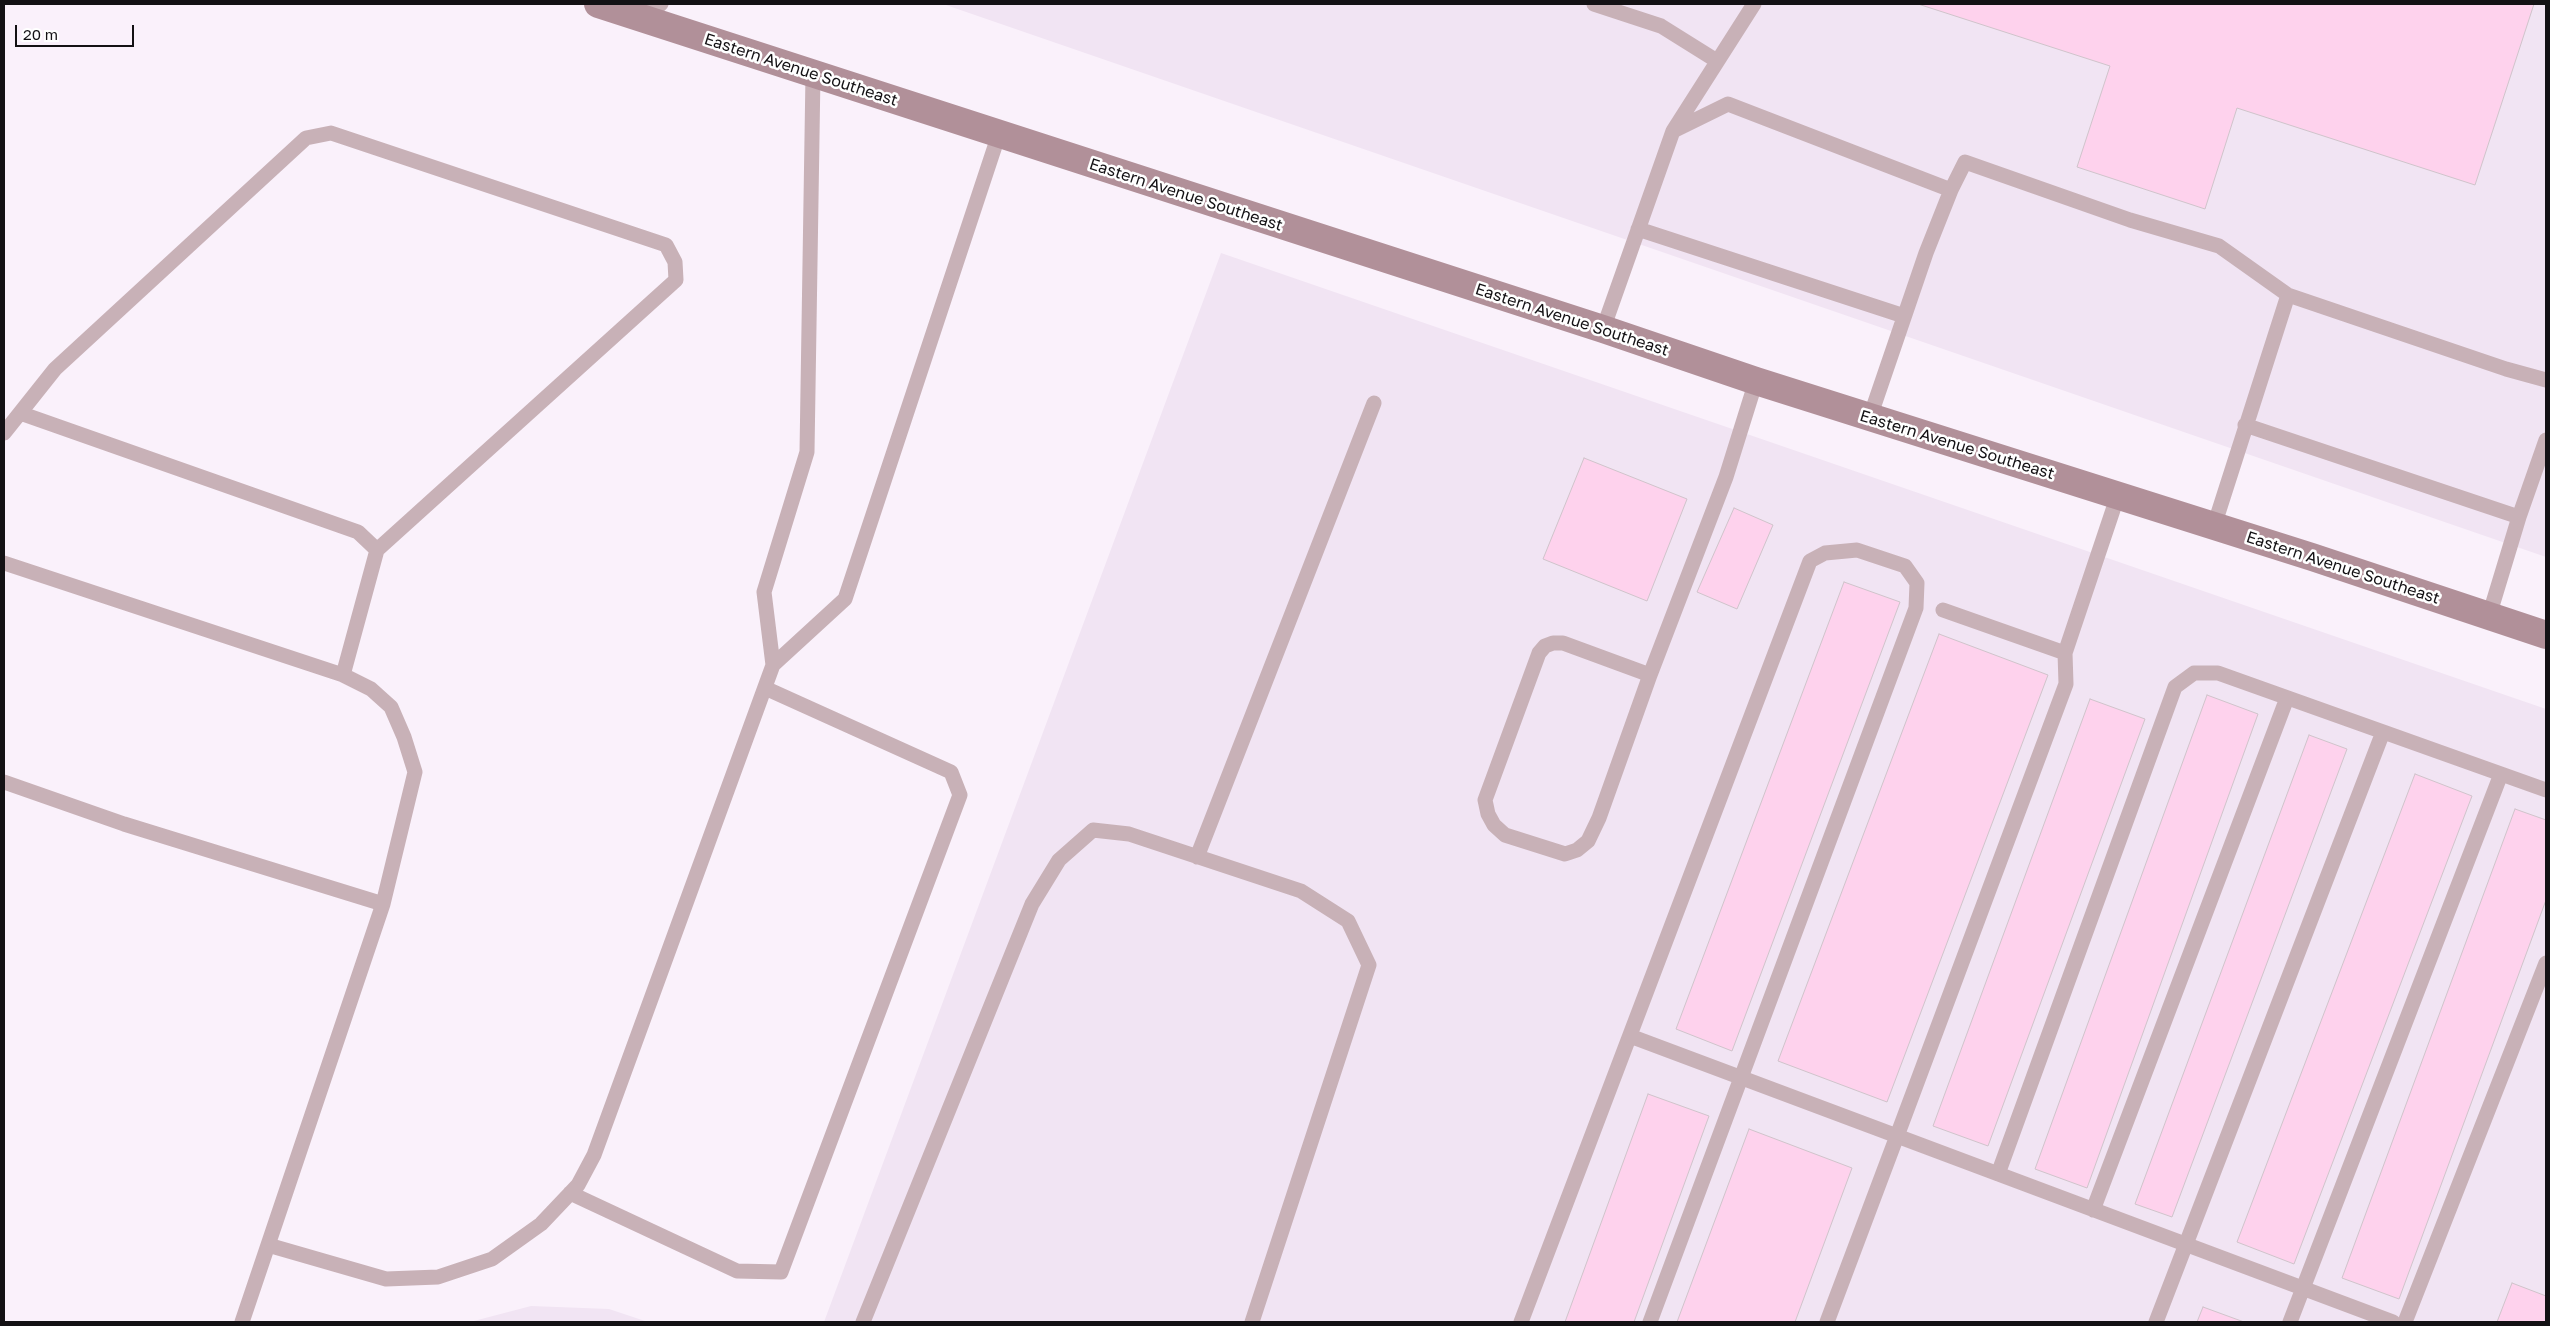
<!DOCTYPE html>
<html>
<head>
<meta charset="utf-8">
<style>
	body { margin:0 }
	#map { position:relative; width:2550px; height:1326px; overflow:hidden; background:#faf1fb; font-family:"Golos Text",sans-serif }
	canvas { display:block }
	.frame { position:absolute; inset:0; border:5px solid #131114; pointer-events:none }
	.scale { position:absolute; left:15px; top:25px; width:119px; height:22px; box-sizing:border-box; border:2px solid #131114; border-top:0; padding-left:6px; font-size:15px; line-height:18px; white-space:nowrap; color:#131114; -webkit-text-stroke:4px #fff; paint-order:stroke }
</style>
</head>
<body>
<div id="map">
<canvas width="2550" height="1326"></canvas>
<div class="frame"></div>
<div class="scale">20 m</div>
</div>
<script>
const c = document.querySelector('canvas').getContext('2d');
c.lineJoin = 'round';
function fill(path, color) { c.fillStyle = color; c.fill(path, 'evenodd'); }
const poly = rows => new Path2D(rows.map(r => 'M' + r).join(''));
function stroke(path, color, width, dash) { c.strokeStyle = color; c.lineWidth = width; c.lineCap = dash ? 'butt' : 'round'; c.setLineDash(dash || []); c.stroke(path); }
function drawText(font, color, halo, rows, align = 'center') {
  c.font = font + ' "Golos Text",sans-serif'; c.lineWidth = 5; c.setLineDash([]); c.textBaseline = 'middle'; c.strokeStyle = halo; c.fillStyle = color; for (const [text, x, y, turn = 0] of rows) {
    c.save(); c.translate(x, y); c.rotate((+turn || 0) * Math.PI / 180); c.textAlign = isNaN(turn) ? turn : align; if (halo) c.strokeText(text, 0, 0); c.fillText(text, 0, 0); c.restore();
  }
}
fill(poly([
	[943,4,2546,4,2546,557,1607,233],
	[1221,253,2546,709,2546,1322,824,1322],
	[531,1306,609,1309,648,1322,470,1322]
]), '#f1e4f3');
const building = poly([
	[1918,4,2534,4,2475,185,2237,108,2205,209,2077,167,2110,66,1918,4],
	[1584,458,1687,499,1647,601,1543,559,1584,458],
	[1734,508,1773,525,1737,609,1697,592,1734,508],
	[1844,582,1900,602,1732,1051,1676,1029,1844,582],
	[1939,634,2048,675,1887,1102,1778,1061,1939,634],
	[2207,695,2258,714,2087,1188,2035,1169,2207,695],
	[2090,699,2145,719,1988,1146,1933,1126,2090,699],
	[2309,735,2347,749,2172,1217,2135,1204,2309,735],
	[2415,774,2472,796,2294,1264,2237,1242,2415,774],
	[2515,809,2546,820,2546,900,2399,1299,2342,1278,2515,809],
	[1648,1094,1709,1116,1634,1322,1565,1322,1648,1094],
	[1749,1129,1852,1168,1795,1322,1677,1322,1749,1129],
	[2512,1283,2546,1296,2546,1322,2497,1322,2512,1283],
	[2203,1307,2244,1322,2197,1322,2203,1307]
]);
fill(building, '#fed2ed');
stroke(building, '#d0c4cb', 1);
stroke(poly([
	[1594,4,1661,26,1717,61],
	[639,17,661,4],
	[813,74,807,452,764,592,773,665,845,599,999,134],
	[1673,131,1754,4],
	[1638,229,1904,316],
	[2288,295,2506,369,2546,380],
	[1603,329,1673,131,1728,104,1951,190],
	[20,413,55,369,306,138,331,133,666,245,675,262,676,280,377,550],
	[1870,417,1926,253,1951,190,1965,162,2130,220,2219,246,2288,295,2214,526],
	[2245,425,2519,517],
	[4,433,20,413,358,532,377,550,343,675],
	[4,563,343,675,371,689,391,707,404,737,415,772,383,904,268,1245],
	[1943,610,2065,653,2118,495],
	[2489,616,2519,517,2546,440],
	[1650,675,1563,643,1553,643,1545,646,1539,653,1485,800,1488,814,1494,825,1505,835,1565,854,1577,850,1588,841,1599,818,1650,675,1726,477,1756,381],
	[4,782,124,824,383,904],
	[1197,857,1374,403],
	[1630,1036,1897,1136,2066,684,2065,653],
	[1998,1174,2175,687,2194,673,2218,673,2546,790],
	[570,1193,737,1271,781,1272,960,795,951,772,765,688],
	[2093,1210,2287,698],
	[242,1322,268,1245,386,1279,438,1277,492,1259,541,1224,578,1185,594,1155,773,665],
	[863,1322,1032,904,1059,860,1093,830,1129,834,1301,891,1348,921,1369,965,1252,1322],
	[1521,1322,1810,561,1825,553,1857,550,1905,566,1917,583,1916,608,1650,1322],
	[1827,1322,1897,1136,2393,1322],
	[2156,1322,2383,732],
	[2290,1322,2501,774],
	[2405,1322,2546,963]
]), '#c8b1b7', 15);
stroke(poly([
	[598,4,1603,329,1756,381,2312,557,2546,635]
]), '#b19099', 28);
drawText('16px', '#131114', '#fff', [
	["Eastern Avenue Southeast",801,70,18],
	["Eastern Avenue Southeast",1186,195,18],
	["Eastern Avenue Southeast",1572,320,18],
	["Eastern Avenue Southeast",1957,445,17],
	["Eastern Avenue Southeast",2343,568,18]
]);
</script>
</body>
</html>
